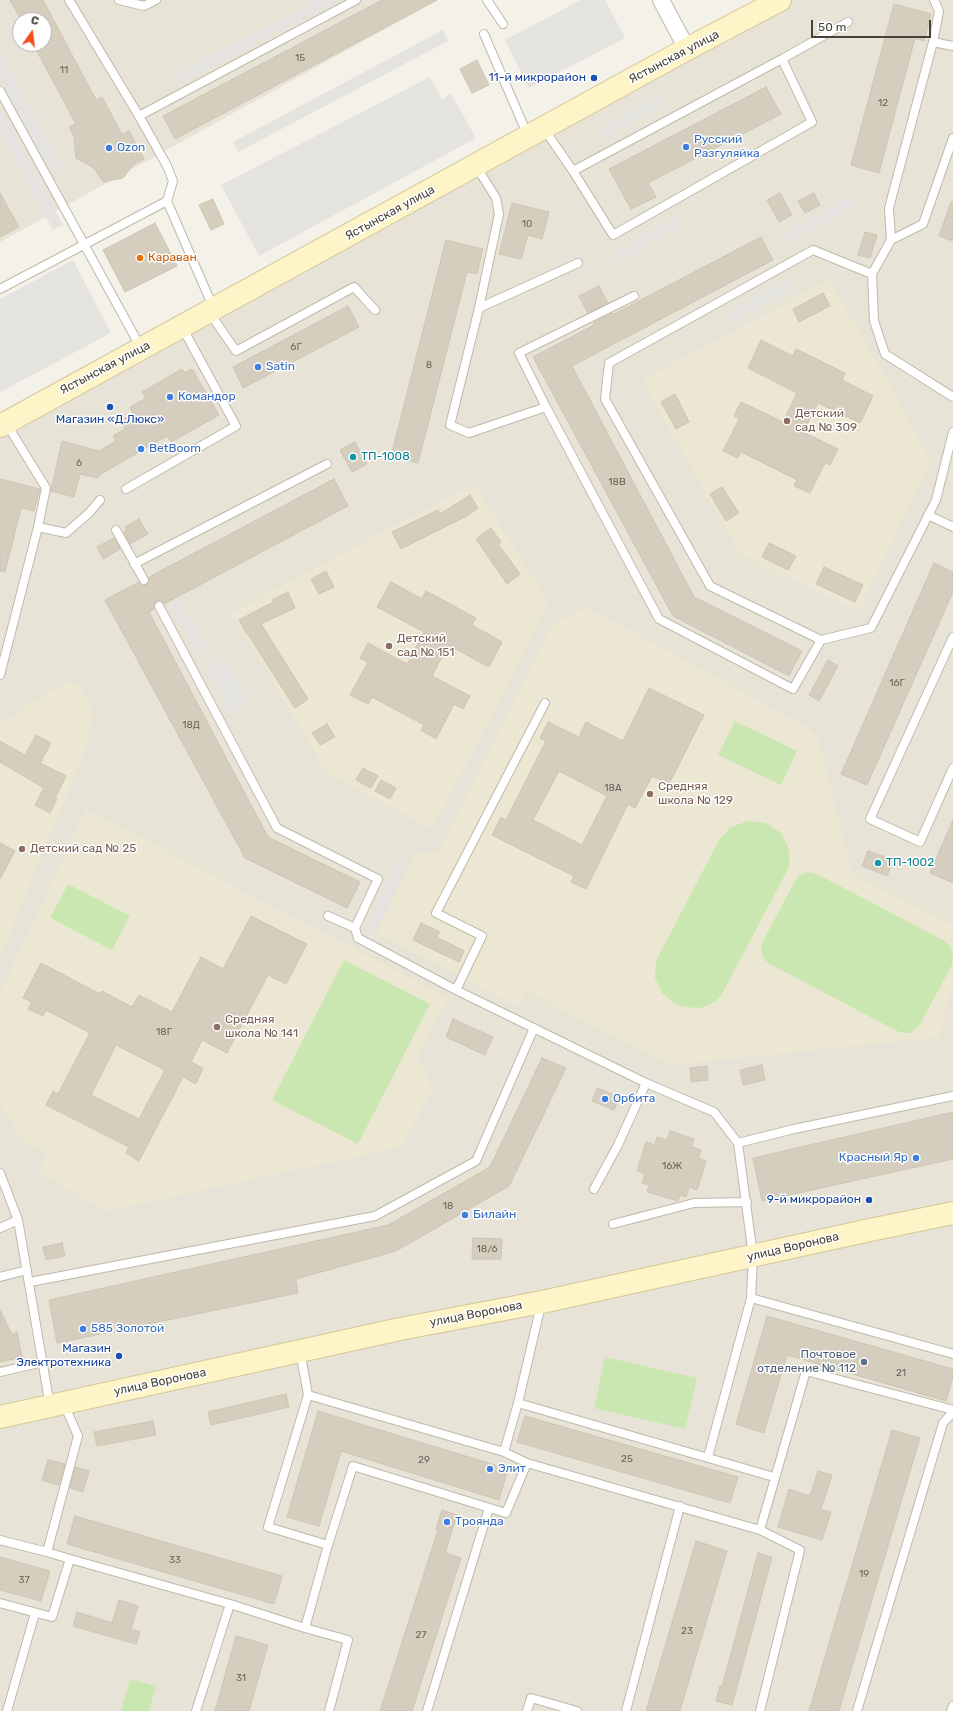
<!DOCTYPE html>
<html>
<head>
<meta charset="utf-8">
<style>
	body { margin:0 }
	#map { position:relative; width:953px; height:1711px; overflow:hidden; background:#f3f1e8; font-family:Rubik,sans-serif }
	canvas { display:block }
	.north { position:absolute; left:12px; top:12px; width:40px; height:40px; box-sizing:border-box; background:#fff; border:1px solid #b5b3af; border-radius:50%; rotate:14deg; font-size:11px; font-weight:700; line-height:16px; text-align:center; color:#474237 }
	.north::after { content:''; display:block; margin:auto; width:14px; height:18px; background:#f54e1d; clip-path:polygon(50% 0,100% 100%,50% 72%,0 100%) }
	.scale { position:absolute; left:811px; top:20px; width:120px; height:18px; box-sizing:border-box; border:2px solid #474237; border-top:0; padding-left:5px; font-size:12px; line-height:14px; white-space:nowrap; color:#474237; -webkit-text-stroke:3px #fff; paint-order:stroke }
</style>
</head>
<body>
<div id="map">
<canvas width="953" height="1711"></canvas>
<div class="north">С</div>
<div class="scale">50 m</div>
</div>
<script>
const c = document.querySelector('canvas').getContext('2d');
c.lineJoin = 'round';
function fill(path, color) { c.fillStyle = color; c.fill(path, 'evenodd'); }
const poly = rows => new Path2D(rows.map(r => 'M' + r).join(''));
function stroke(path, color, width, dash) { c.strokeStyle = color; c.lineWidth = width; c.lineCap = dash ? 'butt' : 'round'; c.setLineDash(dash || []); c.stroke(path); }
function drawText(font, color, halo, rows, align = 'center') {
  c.font = font + ' Rubik,sans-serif'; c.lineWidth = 3; c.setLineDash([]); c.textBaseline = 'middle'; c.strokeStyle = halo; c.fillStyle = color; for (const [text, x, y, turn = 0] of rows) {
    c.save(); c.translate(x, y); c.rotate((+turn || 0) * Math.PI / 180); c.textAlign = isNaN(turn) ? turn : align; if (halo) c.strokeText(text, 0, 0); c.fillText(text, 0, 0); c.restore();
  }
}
fill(poly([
	[0,0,438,0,0,242],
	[20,20,44,20,44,44,20,44],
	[780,0,953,0,953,1711,0,1711,0,426]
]), '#e7e3d6');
fill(poly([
	[829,280,882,371,931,462,858,612,740,554,642,380],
	[474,483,548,602,511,679,432,829,327,773,232,613],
	[584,608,624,627,807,727,818,737,852,874,953,925,953,981,940,1037,673,1065,526,991,517,1007,377,933,414,854,438,852,551,626],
	[66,682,78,685,92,708,89,739,0,959,0,723],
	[86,809,448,998,418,1057,432,1089,402,1147,106,1211,40,1173,46,1155,19,1136,0,1105,0,993]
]), '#ece7d2');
fill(poly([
	[735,721,797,751,781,785,718,755],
	[748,821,766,823,781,833,789,849,789,867,721,996,715,1002,700,1008,683,1007,675,1004,662,993,655,978,656,961,719,840,731,827],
	[811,872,817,874,945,941,950,946,953,952,952,965,920,1024,916,1029,910,1033,903,1033,897,1031,770,964,765,960,762,954,761,947,763,941,795,881,799,876,805,873],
	[68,884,130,916,112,950,50,918],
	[344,960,430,1004,358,1144,272,1100],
	[605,1357,697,1378,685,1429,594,1408],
	[130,1679,156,1686,149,1711,121,1711]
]), '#cbe7b1');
fill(poly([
	[316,0,338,0,182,82,177,73],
	[581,0,605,0,625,38,529,88,505,40],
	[443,30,448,41,238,152,233,142],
	[0,53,62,167,52,172,0,76],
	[430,77,442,99,451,94,476,138,259,256,221,185],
	[662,94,667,103,601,140,596,131],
	[0,108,63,225,53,230,0,131],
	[850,196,855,205,789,242,784,233],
	[679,216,684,225,618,262,613,253],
	[73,260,111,333,0,392,0,299],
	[790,278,795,287,729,324,724,315],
	[180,601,207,648,198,653,171,606],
	[225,658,248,703,229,713,206,669],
	[400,857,410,862,377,930,367,926]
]), '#e5e3df');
const building = poly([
	[10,0,43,0,96,100,102,97,122,135,129,131,144,159,134,164,123,178,103,182,94,168,76,158,74,136,69,127,76,124,33,44,44,44,44,20,21,20,10,0],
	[382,0,437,0,175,139,163,116,382,0],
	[894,4,931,14,924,41,915,38,879,173,851,165,894,4],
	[477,60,489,85,472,93,460,69,477,60],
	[766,87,781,114,648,183,656,197,631,209,609,169,766,87],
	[0,193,19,227,0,237,0,193],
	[780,193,792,215,779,222,767,200,780,193],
	[814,193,820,205,805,213,798,201,814,193],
	[213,199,224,224,211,230,199,205,213,199],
	[951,202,953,202,953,241,939,236,951,202],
	[512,203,549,212,542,239,528,235,521,259,499,254,512,203],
	[155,223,177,266,125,292,103,250,155,223],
	[865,232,877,235,870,258,858,255,865,232],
	[761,237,773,260,572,366,694,597,802,651,789,676,673,616,533,357,594,325,593,323,613,313,614,314,761,237],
	[446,240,483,249,477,274,467,272,418,463,391,456,446,240],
	[599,286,608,303,588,313,579,296,599,286],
	[823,293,830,306,799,322,793,309,823,293],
	[348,306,359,327,243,388,233,367,348,306],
	[761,340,793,356,796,349,831,366,845,373,842,380,873,396,860,423,818,403,803,432,838,449,830,465,825,463,810,493,794,486,797,480,741,452,738,458,723,451,739,419,734,416,741,402,783,422,797,393,748,368,761,340],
	[182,369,185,373,192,369,219,415,171,442,167,436,99,475,98,478,80,474,74,497,51,491,62,441,99,451,116,441,113,436,125,429,121,421,133,413,130,407,146,398,142,392,182,369],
	[675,394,689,422,676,429,661,402,675,394],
	[355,442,367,464,352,472,340,450,355,442],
	[0,479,40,489,34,511,21,508,5,572,0,571,0,479],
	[334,479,348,506,164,604,160,601,156,601,154,605,154,609,149,612,268,837,360,882,347,908,245,858,105,600,139,582,142,585,146,585,149,582,149,577,334,479],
	[722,487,739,513,726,521,710,494,722,487],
	[470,495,478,508,465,517,401,549,392,532,438,510,440,514,470,495],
	[139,519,148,534,130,544,124,532,126,531,125,527,139,519],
	[491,528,501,542,498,544,520,574,507,584,476,539,491,528],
	[114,538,120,549,103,559,97,547,114,538],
	[769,543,796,556,788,570,762,557,769,543],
	[934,563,953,572,953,592,867,785,841,774,934,563],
	[824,567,863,585,855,602,816,584,824,567],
	[326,571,334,587,319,594,311,579,326,571],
	[391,582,422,599,426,591,476,618,472,625,502,642,489,667,448,645,432,676,470,696,463,709,454,704,436,739,421,730,424,725,372,697,368,704,350,695,368,662,360,658,368,643,407,664,424,632,377,607,391,582],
	[288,592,295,608,261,624,308,699,295,708,247,633,246,633,239,620,273,602,272,600,288,592],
	[828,660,838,666,819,701,809,695,828,660],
	[649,688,704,715,669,784,652,776,635,808,628,804,586,889,571,882,574,876,492,835,501,817,506,820,546,741,540,738,548,722,579,737,586,722,623,741,649,688],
	[559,771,607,796,582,845,533,820,559,771],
	[327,724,335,737,320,745,312,733,327,724],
	[36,735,51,743,40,763,66,776,55,798,57,799,50,813,35,805,44,788,0,762,0,741,25,755,36,735],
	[363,768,378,776,371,788,356,780,363,768],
	[381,780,396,788,390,799,375,791,381,780],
	[953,820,953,883,930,873,953,820],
	[0,843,15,851,0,879,0,843],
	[868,851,893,860,887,876,862,866,868,851],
	[251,916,307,944,286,984,268,975,227,1053,202,1040,191,1062,203,1068,196,1084,183,1077,139,1161,126,1153,129,1147,46,1105,53,1091,58,1094,90,1033,46,1010,43,1016,28,1009,32,1002,23,998,41,963,100,994,102,991,132,1007,139,995,172,1012,201,957,223,969,251,916],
	[116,1045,165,1070,139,1119,91,1095,116,1045],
	[421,923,440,932,437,937,464,951,459,962,413,940,421,923],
	[453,1019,493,1037,485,1055,446,1037,453,1019],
	[542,1058,566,1068,509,1186,396,1251,296,1279,298,1293,57,1343,49,1300,388,1225,490,1167,542,1058],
	[762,1065,765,1080,743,1085,740,1070,762,1065],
	[707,1066,708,1080,691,1082,690,1068,707,1066],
	[597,1088,619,1097,614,1110,592,1101,597,1088],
	[953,1112,953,1159,762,1201,753,1158,953,1112],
	[670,1131,694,1139,691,1147,701,1150,698,1158,706,1161,697,1190,689,1187,686,1197,680,1195,678,1201,647,1192,649,1185,642,1183,645,1174,637,1171,646,1142,655,1145,657,1137,667,1140,670,1131],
	[473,1238,502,1239,501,1259,472,1259,473,1238],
	[62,1243,65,1256,46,1260,43,1247,62,1243],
	[0,1310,12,1335,17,1332,22,1357,0,1362,0,1310],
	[767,1316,953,1369,953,1377,946,1401,787,1355,764,1433,736,1424,767,1316],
	[286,1394,289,1407,211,1425,208,1412,286,1394],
	[318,1411,508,1469,499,1500,341,1451,319,1526,287,1517,318,1411],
	[525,1416,738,1477,730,1503,517,1442,525,1416],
	[153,1421,156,1435,97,1446,94,1432,153,1421],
	[892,1430,920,1438,839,1711,809,1711,892,1430],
	[48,1460,65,1464,59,1485,42,1480,48,1460],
	[75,1467,89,1471,83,1492,70,1488,75,1467],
	[818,1471,832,1475,821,1509,831,1512,822,1540,778,1527,789,1489,810,1496,818,1471],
	[442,1510,457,1515,445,1553,461,1558,412,1711,380,1711,438,1530,436,1529,442,1510],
	[75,1516,282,1576,274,1604,67,1544,75,1516],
	[696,1541,727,1551,680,1711,646,1711,696,1541],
	[758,1553,772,1557,732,1705,716,1701,720,1686,722,1687,758,1553],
	[0,1557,50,1571,41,1601,0,1590,0,1557],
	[119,1600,138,1606,131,1629,140,1632,136,1644,73,1626,77,1612,112,1623,119,1600],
	[236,1636,268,1645,249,1711,215,1711,236,1636]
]);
fill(building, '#d5cdbd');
stroke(building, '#cfc6b1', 1);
const lane = poly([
	[69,0,139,116,167,166,173,181,167,201,213,307],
	[119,0,144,6,156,0],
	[487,0,503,24],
	[484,34,528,136],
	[933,42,953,46],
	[782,59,848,22],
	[0,91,141,348],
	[139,116,356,0],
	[544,129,573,171,613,235,812,122,782,59,573,171],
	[476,166,496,198,499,214,479,308,450,425,469,433,546,407],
	[891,240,923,224,953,138],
	[872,274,891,240,889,208,933,42,939,11,934,0],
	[0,289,167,201],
	[634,296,519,353,546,407,659,619,793,689,821,640,710,586,605,399,609,363,813,250,872,274,874,321,885,354,953,397],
	[479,308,578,263],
	[209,312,236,351,354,287,375,310],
	[126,489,236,426,182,327],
	[928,515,953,527],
	[38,527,66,533,89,513,100,500],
	[116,530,144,580],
	[134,564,327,464],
	[159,606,277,828,378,879,355,928,358,938,456,990,646,1083,714,1112,738,1143,753,1256,751,1298],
	[953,637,870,819,920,842,953,768],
	[821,640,871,628,936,500,953,432],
	[0,675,38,527,46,488,6,423],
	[328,916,355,928],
	[456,990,482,936,436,913,545,703],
	[738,1143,794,1129,953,1096],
	[0,1173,18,1220,50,1406],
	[594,1189,618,1145,646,1083],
	[613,1224,694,1203,747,1202],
	[0,1228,18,1220],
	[0,1277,27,1270],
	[30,1282,375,1216,476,1161,534,1028],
	[541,1305,518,1403,774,1477],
	[300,1351,308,1395],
	[0,1372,43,1362],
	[518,1403,504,1452,527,1463],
	[64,1404,78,1436,47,1552,70,1559],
	[504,1452,308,1395,268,1527,328,1545,353,1466,506,1513,527,1463,760,1530,806,1371,953,1410],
	[708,1457,751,1298,953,1354],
	[760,1530,800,1550,760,1711],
	[0,1540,47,1552],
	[0,1603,52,1617,70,1559,230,1604,305,1628,328,1545],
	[305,1628,348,1640,329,1711],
	[7,1711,35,1613],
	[196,1711,230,1604],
	[427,1711,489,1508],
	[527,1711,531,1698,577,1711],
	[626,1711,680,1506],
	[857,1711,943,1423,953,1412],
	[951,1711,953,1706]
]);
const street = poly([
	[661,0,687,49]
]);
const secondary = poly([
	[0,426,687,49,780,0],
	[0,1417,400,1329,542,1302,870,1230,953,1213]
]);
stroke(lane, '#bfb9aa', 10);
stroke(street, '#bfb9aa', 18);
stroke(secondary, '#d2c799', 24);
stroke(lane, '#fff', 8);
stroke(street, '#fff', 16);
stroke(secondary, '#fdf4c8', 22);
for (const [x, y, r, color] of [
	[594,78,4,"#1a4fb4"],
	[686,147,4,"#3f7fe0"],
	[109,148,4,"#3f7fe0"],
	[140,258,4,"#e8710a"],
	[258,367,4,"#3f7fe0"],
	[170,397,4,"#3f7fe0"],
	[110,407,4,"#1a4fb4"],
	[787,421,4,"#8d6e63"],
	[141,449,4,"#3f7fe0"],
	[353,457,4,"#0f9aa8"],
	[389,646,4,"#8d6e63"],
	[650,794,4,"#8d6e63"],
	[22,849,4,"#8d6e63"],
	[878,863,4,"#0f9aa8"],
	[217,1027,4,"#8d6e63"],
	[605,1099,4,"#3f7fe0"],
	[916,1158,4,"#3f7fe0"],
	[869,1200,4,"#1a4fb4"],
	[465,1215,4,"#3f7fe0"],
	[83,1329,4,"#3f7fe0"],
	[119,1356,4,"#1a4fb4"],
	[864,1362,4,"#5c6f8a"],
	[490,1469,4,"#3f7fe0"],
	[447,1522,4,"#3f7fe0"]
]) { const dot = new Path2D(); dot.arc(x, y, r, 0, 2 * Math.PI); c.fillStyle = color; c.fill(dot); stroke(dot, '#fff', 1.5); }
drawText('10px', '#6a6558', null, [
	["15",300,58],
	["11",64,70],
	["12",883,103],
	["10",527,224],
	["6Г",296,347],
	["8",429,365],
	["6",79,463],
	["18В",617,482],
	["16Г",897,683],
	["18Д",191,725],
	["18А",613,788],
	["18Г",164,1032],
	["16Ж",672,1166],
	["18",448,1206],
	["18/6",487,1249],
	["21",901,1373],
	["25",627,1459],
	["29",424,1460],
	["33",175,1560],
	["19",864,1574],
	["37",24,1580],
	["23",687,1631],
	["27",421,1635],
	["31",241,1678]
]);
drawText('12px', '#474237', '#fff', [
	["Ястынская улица",674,57,-28],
	["Ястынская улица",390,213,-29],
	["Ястынская улица",105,368,-28],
	["улица Воронова",793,1247,-13],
	["улица Воронова",476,1314,-11],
	["улица Воронова",160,1382,-12]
]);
drawText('12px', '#164399', '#fff', [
	["11-й микрорайон",586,78],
	["Магазин «Д.Люкс»",110,420,"center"],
	["9-й микрорайон",861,1200],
	["Магазин",111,1349],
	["Электротехника",111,1363]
], 'right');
drawText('12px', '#366cbe', '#fff', [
	["Русский",694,140],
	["Разгуляйка",694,154],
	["Ozon",117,148],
	["Satin",266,367],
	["Командор",178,397],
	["BetBoom",149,449],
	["Орбита",613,1099],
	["Красный Яр",908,1158,"right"],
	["Билайн",473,1215],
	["585 Золотой",91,1329],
	["Элит",498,1469],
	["Троянда",455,1522]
], 'left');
drawText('12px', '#c56008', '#fff', [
	["Караван",148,258]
], 'left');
drawText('12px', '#785e54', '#fff', [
	["Детский",795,414],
	["сад № 309",795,428],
	["Детский",397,639],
	["сад № 151",397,653],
	["Средняя",658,787],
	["школа № 129",658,801],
	["Детский сад № 25",30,849],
	["Средняя",225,1020],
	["школа № 141",225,1034]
], 'left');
drawText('12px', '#0d838f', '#fff', [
	["ТП-1008",361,457],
	["ТП-1002",886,863]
], 'left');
drawText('12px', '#4e5e75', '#fff', [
	["Почтовое",856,1355],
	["отделение № 112",856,1369]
], 'right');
</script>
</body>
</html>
